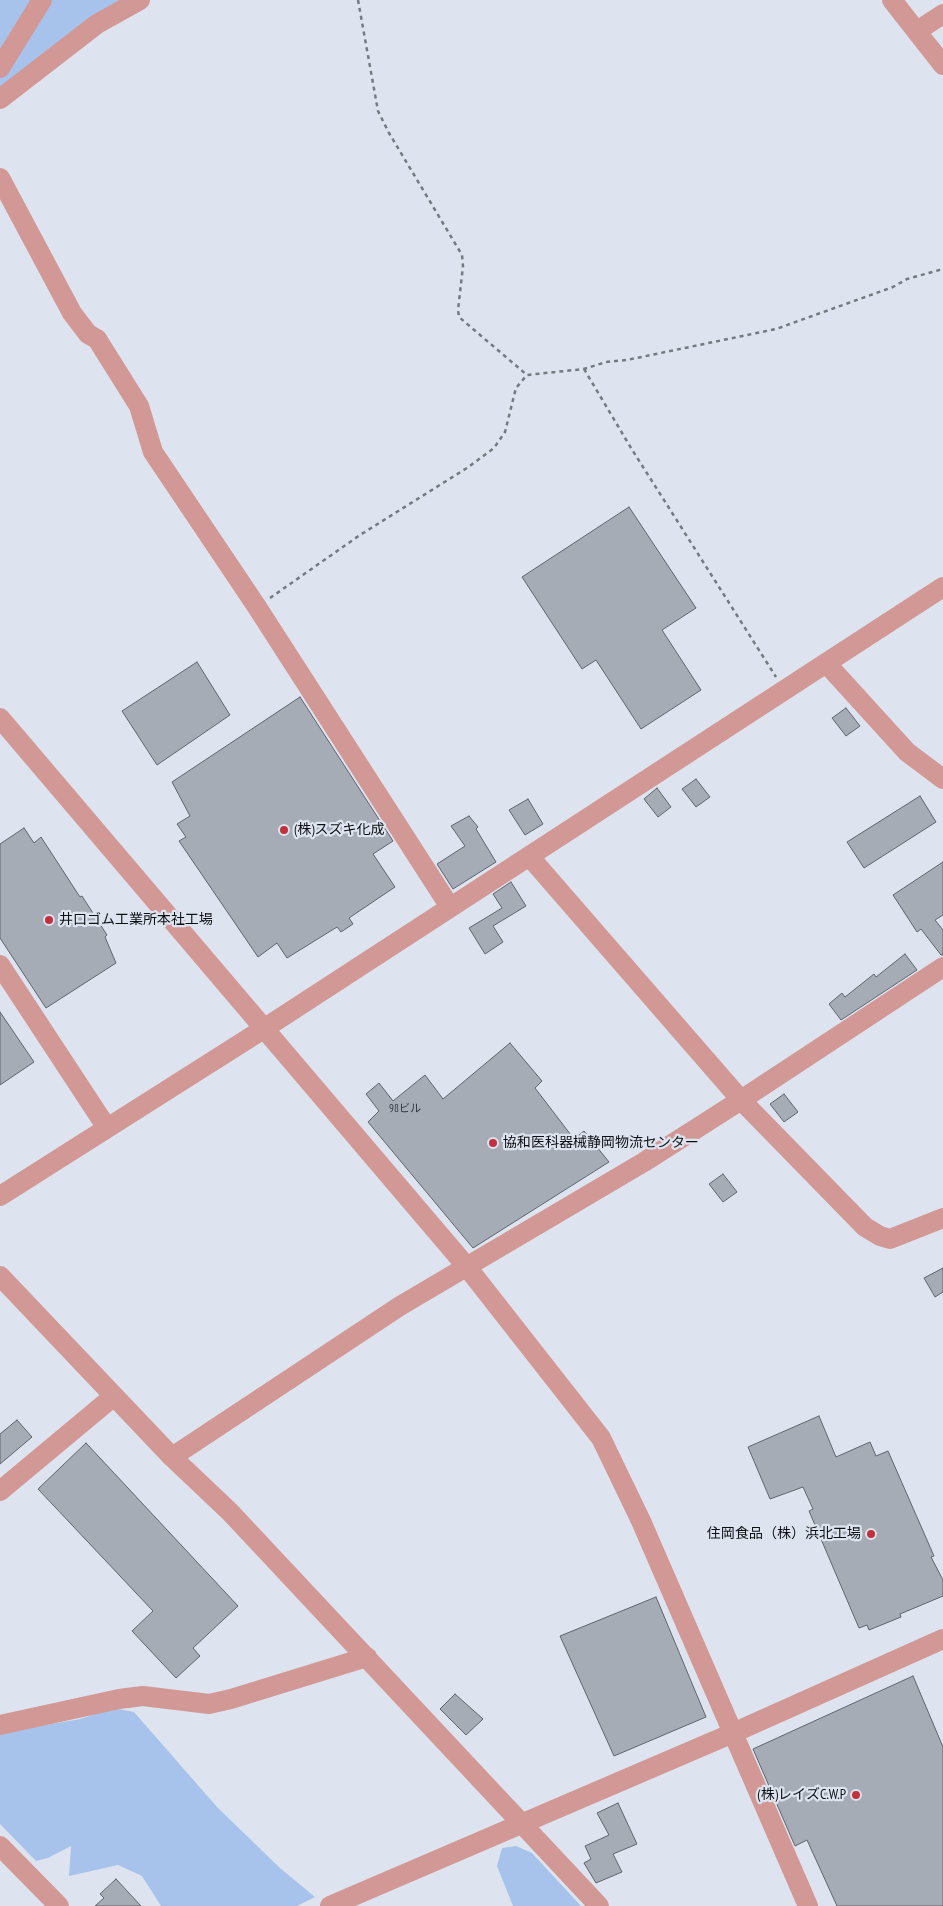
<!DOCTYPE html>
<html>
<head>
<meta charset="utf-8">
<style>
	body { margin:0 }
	canvas { display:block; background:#dee4ef }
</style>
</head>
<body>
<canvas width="943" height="1906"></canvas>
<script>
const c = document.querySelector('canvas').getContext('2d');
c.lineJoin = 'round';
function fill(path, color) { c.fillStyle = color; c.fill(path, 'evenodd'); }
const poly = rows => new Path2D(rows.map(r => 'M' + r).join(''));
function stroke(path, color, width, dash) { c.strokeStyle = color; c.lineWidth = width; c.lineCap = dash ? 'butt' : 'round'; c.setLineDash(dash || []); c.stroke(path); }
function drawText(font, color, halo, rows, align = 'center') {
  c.font = font + ' "PT Sans Narrow","Noto Sans JP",sans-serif'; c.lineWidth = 4.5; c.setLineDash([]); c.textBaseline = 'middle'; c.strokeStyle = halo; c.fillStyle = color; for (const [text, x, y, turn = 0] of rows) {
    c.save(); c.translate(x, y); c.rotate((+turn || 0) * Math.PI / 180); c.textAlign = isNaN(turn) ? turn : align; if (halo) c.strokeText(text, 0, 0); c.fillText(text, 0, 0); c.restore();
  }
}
fill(poly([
	[0,0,131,0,0,94],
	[113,1708,134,1712,217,1807,280,1868,315,1897,297,1906,161,1906,142,1876,118,1865,69,1876,71,1846,48,1858,36,1861,0,1824,0,1733,80,1719],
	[516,1846,532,1853,581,1906,513,1906,497,1866,502,1848]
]), '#a8c3eb');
const building = poly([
	[629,507,696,608,662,630,701,690,641,729,596,660,582,669,522,577,629,507],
	[197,662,230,715,157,765,122,711,197,662],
	[300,697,393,841,373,854,395,887,349,918,353,924,341,932,337,927,287,958,277,943,258,957,179,841,186,837,177,824,190,816,172,782,300,697],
	[846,708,860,726,846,736,832,718,846,708],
	[696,779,710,797,696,807,682,789,696,779],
	[657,788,671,807,658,817,644,799,657,788],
	[920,796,936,822,864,868,847,842,920,796],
	[528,799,543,824,525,835,509,810,528,799],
	[469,816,478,827,476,829,496,862,453,889,437,864,465,846,451,826,469,816],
	[24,828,34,843,41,837,80,897,82,896,107,935,105,937,116,963,46,1008,0,938,0,844,24,828],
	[943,862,943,915,935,920,943,930,943,955,941,955,921,929,917,932,893,895,943,862],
	[511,882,526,906,493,926,503,942,485,954,469,928,502,908,493,894,511,882],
	[905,954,917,970,841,1020,829,1004,842,993,845,997,874,974,876,977,905,954],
	[0,1012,34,1062,0,1085,0,1012],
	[510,1043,542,1081,535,1088,574,1139,584,1131,609,1162,473,1248,368,1122,379,1111,366,1094,379,1083,393,1101,425,1075,443,1099,510,1043],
	[784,1094,798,1112,784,1122,770,1104,784,1094],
	[723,1174,737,1192,723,1202,709,1184,723,1174],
	[943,1268,943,1292,935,1297,924,1278,943,1268],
	[819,1416,836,1457,870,1442,876,1456,888,1451,934,1556,931,1557,943,1580,943,1596,900,1614,901,1617,869,1630,867,1625,859,1628,809,1511,813,1509,803,1487,770,1499,748,1447,819,1416],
	[17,1420,32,1437,0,1464,0,1434,17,1420],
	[86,1443,238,1606,193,1648,200,1656,176,1678,132,1631,153,1611,38,1489,86,1443],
	[656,1597,706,1717,614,1756,560,1636,656,1597],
	[913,1676,943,1747,943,1906,837,1906,807,1840,795,1846,753,1749,913,1676],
	[455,1694,483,1719,466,1735,440,1709,455,1694],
	[618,1803,637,1844,613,1854,622,1872,596,1883,584,1863,591,1859,585,1846,609,1835,597,1813,618,1803],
	[116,1879,141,1906,95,1906,104,1898,100,1894,116,1879]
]);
fill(building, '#a6acb6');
stroke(building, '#5f656e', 1);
stroke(poly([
	[358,0,378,111,389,133,462,255,463,266,458,310,459,317,527,375],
	[584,369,631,448,776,677],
	[270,598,360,535,467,468,494,448,505,432,516,388,527,375,584,369,606,362,627,360,776,329,893,287,907,279,943,269]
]), '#757980', 2.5, [4, 4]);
stroke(poly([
	[892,0,943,65],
	[917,31,943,14],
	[0,68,42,0],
	[0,99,97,24,140,0],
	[0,178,72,313,88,334,97,339,139,406,153,452,257,607,450,907],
	[826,663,907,752,943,779],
	[0,718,467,1267,601,1438,641,1521,808,1906],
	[529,856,741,1100,865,1227,880,1236,890,1239,943,1218],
	[0,965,107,1128],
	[0,1196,265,1028,943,587],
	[0,1276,172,1457,230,1512,599,1906],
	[172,1457,400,1306,644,1162,741,1100,943,967],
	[0,1491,114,1396],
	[0,1725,119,1699,143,1696,209,1704,231,1699,367,1657],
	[0,1846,59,1906],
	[330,1906,733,1733,943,1639]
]), '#d29895', 20);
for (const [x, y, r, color] of [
	[284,830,5,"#c2323e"],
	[49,920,5,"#c2323e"],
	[493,1143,5,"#c2323e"],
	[871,1534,5,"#c2323e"],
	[856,1795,5,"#c2323e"]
]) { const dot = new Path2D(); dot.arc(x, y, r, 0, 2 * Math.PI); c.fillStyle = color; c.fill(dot); stroke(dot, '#dee4ef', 2); }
drawText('11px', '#33373c', null, [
	["98ビル",405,1109]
]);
drawText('14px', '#0d1013', '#dee4ef', [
	["(株)スズキ化成",294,830],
	["井口ゴム工業所本社工場",59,920],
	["協和医科器械静岡物流センター",503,1143],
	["住岡食品（株）浜北工場",861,1534,"right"],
	["(株)レイズC.W.P",846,1795,"right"]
], 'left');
</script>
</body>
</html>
